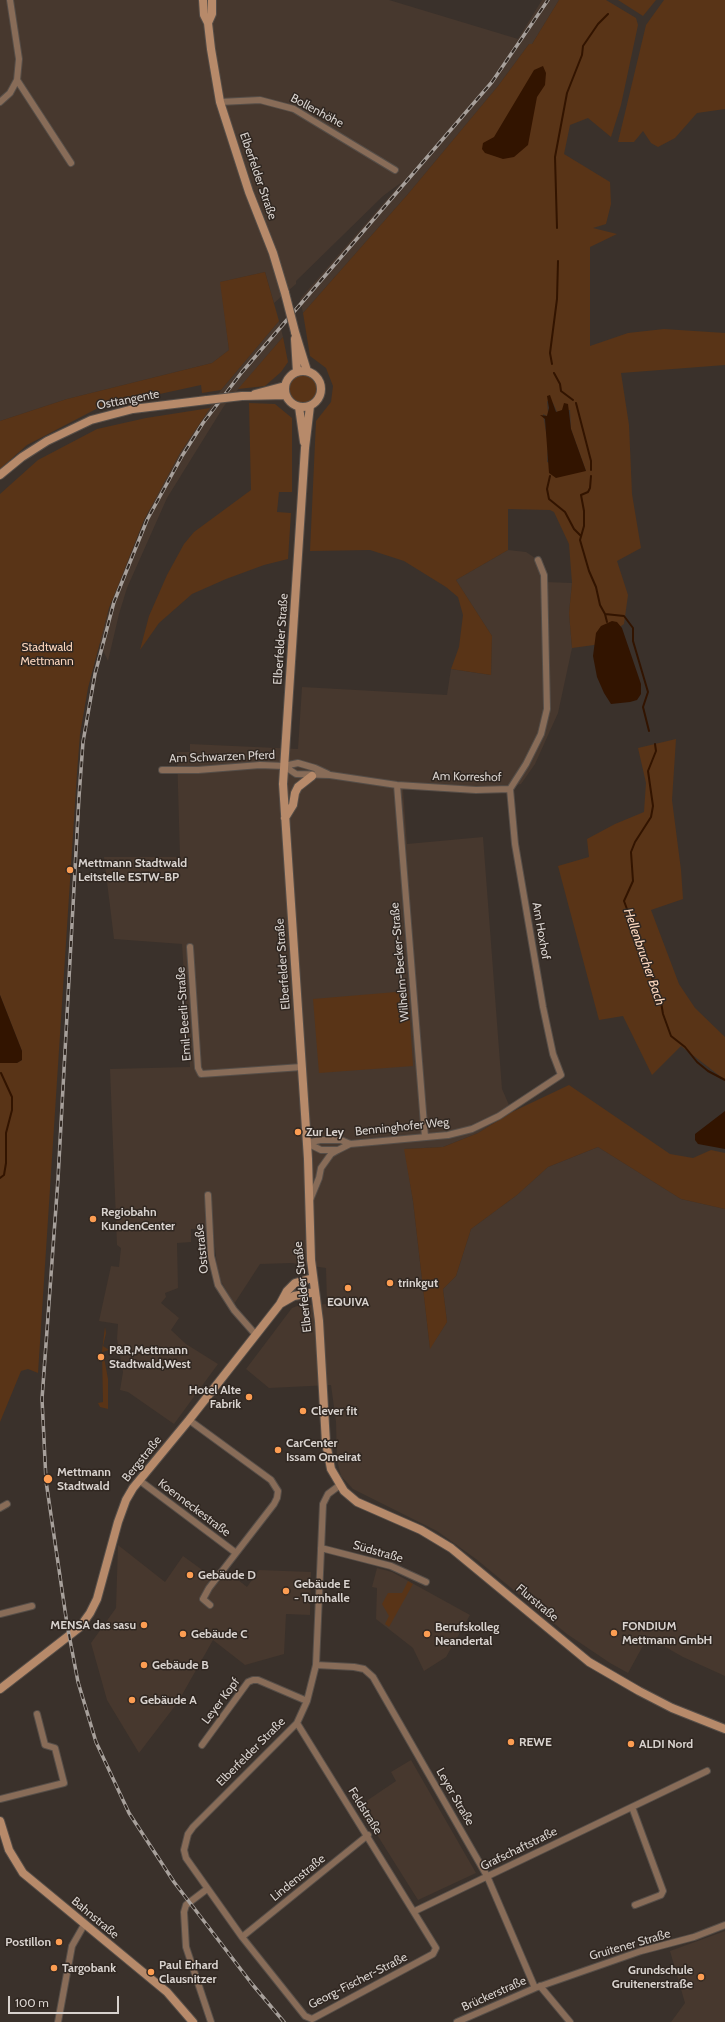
<!DOCTYPE html>
<html>
<head>
<meta charset="utf-8">
<style>
	body { margin:0 }
	#map { position:relative; width:725px; height:2022px; overflow:hidden; background:#3a312b; font-family:Cabin,sans-serif }
	canvas { display:block }
	.scale { position:absolute; left:8px; top:1996px; width:111px; height:18px; box-sizing:border-box; border:2px solid #d8d2ce; border-top:0; padding-left:5px; font-size:12px; line-height:14px; white-space:nowrap; color:#d8d2ce; -webkit-text-stroke:3px #302721; paint-order:stroke }
</style>
</head>
<body>
<div id="map">
<canvas width="725" height="2022"></canvas>
<div class="scale">100 m</div>
</div>
<script>
const c = document.querySelector('canvas').getContext('2d');
c.lineJoin = 'round';
function fill(path, color) { c.fillStyle = color; c.fill(path, 'evenodd'); }
const poly = rows => new Path2D(rows.map(r => 'M' + r).join(''));
function stroke(path, color, width, dash) { c.strokeStyle = color; c.lineWidth = width; c.lineCap = dash ? 'butt' : 'round'; c.setLineDash(dash || []); c.stroke(path); }
function drawText(font, color, halo, rows, align = 'center') {
  c.font = font + ' Cabin,sans-serif'; c.lineWidth = 3; c.setLineDash([]); c.textBaseline = 'middle'; c.strokeStyle = halo; c.fillStyle = color; for (const [text, x, y, turn = 0] of rows) {
    c.save(); c.translate(x, y); c.rotate((+turn || 0) * Math.PI / 180); c.textAlign = isNaN(turn) ? turn : align; if (halo) c.strokeText(text, 0, 0); c.fillText(text, 0, 0); c.restore();
  }
}
fill(poly([
	[0,0,389,0,518,39,542,0,559,0,532,44,529,44,498,86,408,194,303,313,300,299,402,182,383,196,296,281,296,284,274,303,265,272,221,282,229,350,212,363,67,399,0,421],
	[279,321,283,337,224,406,167,498,127,588,119,614,108,661,99,642,117,586,154,500,180,453,221,390],
	[508,550,526,552,538,560,545,582,572,583,569,613,572,648,558,713,535,764,521,784,476,794,403,789,407,844,483,837,502,1089,512,1112,478,1133,443,1147,405,1149,413,1201,430,1348,447,1322,443,1289,456,1276,471,1229,517,1195,548,1167,598,1147,681,1199,725,1209,725,1676,683,1657,653,1640,650,1644,645,1642,628,1673,610,1663,567,1634,476,1559,437,1531,353,1489,341,1476,337,1460,336,1422,331,1385,269,1388,246,1369,292,1308,297,1306,327,1304,326,1268,292,1263,260,1264,234,1304,218,1276,213,1228,191,1229,191,1242,177,1243,178,1288,165,1293,166,1297,161,1303,179,1318,171,1330,186,1344,218,1364,174,1424,128,1392,120,1390,123,1372,117,1339,118,1324,99,1321,111,1266,119,1267,121,1248,117,1245,110,1069,190,1067,182,944,114,939,104,857,180,857,177,752,190,752,190,744,298,749,302,687,447,695,451,669,491,675,492,636,456,580],
	[118,1545,165,1582,183,1556,212,1577,218,1583,228,1572,247,1587,259,1570,311,1572,310,1615,286,1614,284,1654,245,1665,213,1640,178,1702,139,1753,107,1700,91,1643,116,1608],
	[377,1568,392,1572,470,1615,446,1657,424,1671,413,1648,376,1619,377,1588,372,1587],
	[411,1760,476,1873,418,1900,359,1806,396,1781,391,1772],
	[725,1931,725,2022,671,2022,685,2003,670,1951]
]), '#47382e');
fill(poly([
	[559,0,606,0,636,18,638,25,621,105,611,137,588,118,570,125,564,154,610,182,611,204,606,224,593,228,617,234,590,247,590,346,628,333,664,329,725,333,725,365,621,373,629,425,632,494,641,548,617,561,628,595,624,624,594,645,572,648,569,613,572,583,569,544,554,512,550,510,508,509,508,550,456,580,492,636,491,675,451,669,459,647,463,615,458,597,446,587,404,561,370,550,310,551,316,421,331,402,333,386,326,368,310,356,303,313,408,194,498,86,529,44,532,44],
	[547,401,553,403,557,412,570,410,571,429,586,471,547,462,548,444,543,414,547,416,548,413],
	[618,0,656,0,643,16],
	[664,0,725,0,725,109,697,113,675,138,658,147,651,143,643,131,634,142,618,142,646,25],
	[265,272,279,321,221,390,202,393,201,385,100,407,27,445,0,469,0,421,67,399,212,363,229,350,220,282],
	[283,337,288,362,281,372,265,386,238,389],
	'289 389a14 14 0 1 1 28 0a14 14 0 1 1-28 0Z',
	[249,403,275,404,292,418,292,492,279,492,277,512,291,513,288,559,264,565,226,579,192,594,159,623,140,650,149,616,167,575,184,544,194,532,251,490],
	[210,408,180,453,144,520,109,608,88,688,80,734,77,773,38,1373,28,1369,21,1371,0,1422,0,1063,17,1063,22,1060,22,1051,0,995,0,494,38,460,97,429,146,418],
	[676,739,672,800,681,870,683,899,651,910,679,984,695,1008,725,1037,725,1080,681,1046,652,1075,623,1016,599,1020,558,866,589,857,587,839,615,824,644,812,646,783,638,748],
	[408,991,413,1066,319,1073,313,999],
	[569,1085,670,1154,693,1158,711,1150,725,1153,725,1209,681,1199,598,1147,548,1167,517,1195,471,1229,456,1276,443,1289,447,1322,430,1349,413,1201,404,1149,443,1147,478,1133,512,1112],
	[105,1327,106,1333,103,1346,109,1350,103,1352,108,1379,108,1409,100,1407,98,1403,103,1402,102,1351],
	[408,1581,413,1584,389,1627,385,1624,389,1616,382,1604,388,1593,402,1593]
]), '#593417');
fill(poly([
	[543,66,546,73,545,85,537,97,528,145,514,157,503,159,485,153,482,149,483,143,494,137,534,70],
	[550,395,556,412,562,410,564,403,568,404,571,429,586,471,556,478,549,473,545,419,540,415,547,416,549,408,547,396],
	[612,621,617,622,622,628,641,684,641,694,637,700,630,702,611,704,604,693,597,677,593,656,596,633,601,626],
	[0,995,22,1051,22,1060,17,1063,0,1063],
	[725,1111,725,1149,698,1144,695,1140,695,1134]
]), '#321400');
stroke(poly([
	[557,228,555,157,567,93,582,55,583,46,598,24,608,14],
	[552,364,550,353,557,299,558,261],
	[554,373,560,384,561,391,573,400],
	[576,403,591,461,591,470],
	[550,476,547,489,549,499,565,512,574,529,581,536],
	[591,476,590,488,588,492,581,495,584,511,584,526,580,540,589,571,596,587,600,605,605,614,624,616,633,628,633,641,648,692,643,707,649,731],
	[605,614,607,622],
	[655,744,656,751,648,771,653,806,651,817,635,842,631,852,633,881,624,901,661,1002,663,1014,671,1036,685,1047,697,1062,708,1071,725,1080],
	[0,1178,4,1175,6,1163,6,1133,12,1110,12,1097,1,1073]
]), '#321400', 2);
const street = poly([
	[10,0,19,59,17,80,71,163],
	[0,102,10,93,17,80],
	[220,102,260,100,294,109,395,170],
	[284,766,296,774,330,775,397,785,476,790,510,789],
	[162,770,198,770,260,765,284,766,298,763,315,768,328,774],
	[397,785,425,1137],
	[510,789,526,764,541,734,547,709,544,575,538,560],
	[190,947,198,1068,201,1074,302,1067],
	[307,1143,320,1140,341,1140,350,1144,448,1135,472,1129,499,1116,561,1075,553,1054,543,1007,515,844,510,789],
	[307,1143,321,1150,338,1150,350,1144],
	[208,1195,211,1256,218,1285,234,1310,256,1335],
	[310,1200,319,1178,321,1168,331,1154,338,1150],
	[189,1420,271,1480,278,1491,277,1498,274,1504,209,1588,203,1599,210,1605],
	[139,1480,236,1553],
	[0,1508,7,1504],
	[321,1548,391,1566,426,1582],
	[0,1614,32,1606],
	[316,1665,354,1667,364,1669,373,1677,487,1876,535,1988],
	[297,1723,436,1948,433,1954,312,2019,305,2016,242,1937,186,1858,184,1850,188,1834,193,1827,297,1723,307,1701,316,1665,323,1504,328,1494,340,1485],
	[202,1745,248,1682,253,1680,258,1680,307,1701],
	[0,1799,64,1783,55,1748,45,1745,37,1714],
	[632,1807,663,1891,661,1895,635,1905],
	[207,1889,186,1905,184,1912,186,1947,211,2022],
	[415,1911,707,1771],
	[242,1937,368,1835],
	[540,1986,570,2022],
	[58,2022,72,1946,84,1925],
	[457,2022,535,1988,641,1951,694,1937,725,1925]
]);
const secondary = poly([
	[203,0,204,15,208,23,211,49,220,102,249,192,273,253,285,293],
	[208,23,212,14,212,0],
	[295,332,307,371],
	[295,339,297,372],
	'285 389a18 18 0 1 1 36 0a18 18 0 1 1-36 0Z',
	[255,394,285,386],
	[242,396,286,395],
	[310,406,305,448,283,784,308,1159,311,1260,319,1321,326,1443,331,1469,344,1491,357,1502,421,1530,451,1548,589,1662,639,1691,672,1708,725,1729],
	[299,407,304,442],
	[0,475,22,457,47,441,91,420,133,409,207,400],
	[285,818,293,805,295,793,298,787,312,776],
	[280,1304,294,1296,315,1292],
	[0,1689,80,1627,90,1613,97,1599,118,1522,126,1500,133,1488,189,1420,280,1304,287,1291,295,1283,313,1278],
	[0,1821,9,1850,23,1873,167,1992,193,2022]
]);
stroke(street, '#564e48', 8);
stroke(secondary, '#564e48', 10);
stroke(street, '#886c58', 6);
stroke(secondary, '#b78a6a', 8);
const rail = poly([
	[284,2022,252,1984,174,1882,129,1813,96,1742,78,1682,67,1624,46,1481,42,1399,58,1179,79,797,83,742,95,674,114,602,147,520,182,456,203,423,242,372,492,82,548,0]
]);
stroke(rail, '#a7a09b', 3.5);
stroke(rail, '#302721', 2, [6]);
const secondaryBridge = poly([
	[285,293,295,332],
	[207,400,242,396]
]);
stroke(secondaryBridge, '#564e48', 10, []);
stroke(secondaryBridge, '#b78a6a', 8);
for (const [x, y, r, color] of [
	[70,870,4,"#fc9d52"],
	[298,1132,4,"#fc9d52"],
	[93,1219,4,"#fc9d52"],
	[390,1283,4,"#fc9d52"],
	[348,1288,4,"#fc9d52"],
	[101,1357,4,"#fc9d52"],
	[249,1397,4,"#fc9d52"],
	[303,1411,4,"#fc9d52"],
	[278,1450,4,"#fc9d52"],
	[48,1479,5,"#fc9d52"],
	[190,1575,4,"#fc9d52"],
	[286,1591,4,"#fc9d52"],
	[144,1625,4,"#fc9d52"],
	[614,1633,4,"#fc9d52"],
	[183,1634,4,"#fc9d52"],
	[427,1634,4,"#fc9d52"],
	[144,1665,4,"#fc9d52"],
	[132,1700,4,"#fc9d52"],
	[511,1742,4,"#fc9d52"],
	[631,1744,4,"#fc9d52"],
	[59,1942,4,"#fc9d52"],
	[54,1968,4,"#fc9d52"],
	[151,1972,4,"#fc9d52"],
	[701,1977,4,"#fc9d52"]
]) { const dot = new Path2D(); dot.arc(x, y, r, 0, 2 * Math.PI); c.fillStyle = color; c.fill(dot); stroke(dot, '#302721', 1.5); }
drawText('12px', '#d8d2ce', '#302721', [
	["Bollenhöhe",317,111,28],
	["Elberfelder Straße",258,176,71],
	["Osttangente",128,400,-11],
	["Elberfelder Straße",281,639,-86],
	["Am Schwarzen Pferd",222,757,-2],
	["Am Korreshof",467,777,1],
	["Am Hoxhof",541,931,80],
	["Wilhelm-Becker-Straße",400,962,-95],
	["Elberfelder Straße",283,964,-94],
	["Emil-Beerli-Straße",184,1014,-94],
	["Benninghofer Weg",402,1127,-6],
	["Oststraße",202,1249,-96],
	["Elberfelder Straße",303,1287,-96],
	["Bergstraße",142,1459,-51],
	["Koenneckestraße",194,1508,37],
	["Südstraße",378,1552,16],
	["Flurstraße",537,1603,40],
	["Leyer Kopf",221,1701,-53],
	["Elberfelder Straße",251,1752,-45],
	["Leyer Straße",455,1797,60],
	["Feldstraße",365,1811,58],
	["Grafschaftstraße",519,1849,-26],
	["Lindenstraße",298,1878,-39],
	["Bahnstraße",95,1918,40],
	["Gruitener Straße",630,1945,-16],
	["Georg-Fischer-Straße",358,1981,-27],
	["Brückerstraße",494,1994,-24]
]);
drawText('12px', '#fbd6bd', '#302721', [
	["Stadtwald",47,647],
	["Mettmann",47,661]
]);
drawText('bold 12px', '#d8d2ce', '#302721', [
	["Mettmann Stadtwald",78,863],
	["Leitstelle ESTW-BP",78,877],
	["Zur Ley",306,1132],
	["Regiobahn",101,1212],
	["KundenCenter",101,1226],
	["trinkgut",398,1283],
	["EQUIVA",348,1302,"center"],
	["P&R,Mettmann",109,1350],
	["Stadtwald,West",109,1364],
	["Hotel Alte",241,1390,"right"],
	["Fabrik",241,1404,"right"],
	["Clever fit",311,1411],
	["CarCenter",286,1443],
	["Issam Omeirat",286,1457],
	["Mettmann",57,1472],
	["Stadtwald",57,1486],
	["Gebäude D",198,1575],
	["Gebäude E",294,1584],
	["- Turnhalle",294,1598],
	["MENSA das sasu",136,1625,"right"],
	["FONDIUM",622,1626],
	["Mettmann GmbH",622,1640],
	["Berufskolleg",435,1627],
	["Neandertal",435,1641],
	["Gebäude C",191,1634],
	["Gebäude B",152,1665],
	["Gebäude A",140,1700],
	["REWE",519,1742],
	["ALDI Nord",639,1744],
	["Postillon",51,1942,"right"],
	["Paul Erhard",159,1965],
	["Clausnitzer",159,1979],
	["Targobank",62,1968],
	["Grundschule",693,1970,"right"],
	["Gruitenerstraße",693,1984,"right"]
], 'left');
drawText('italic 13px', '#fcd7be', '#302721', [
	["Hellenbrucher Bach",644,957,71]
]);
</script>
</body>
</html>
